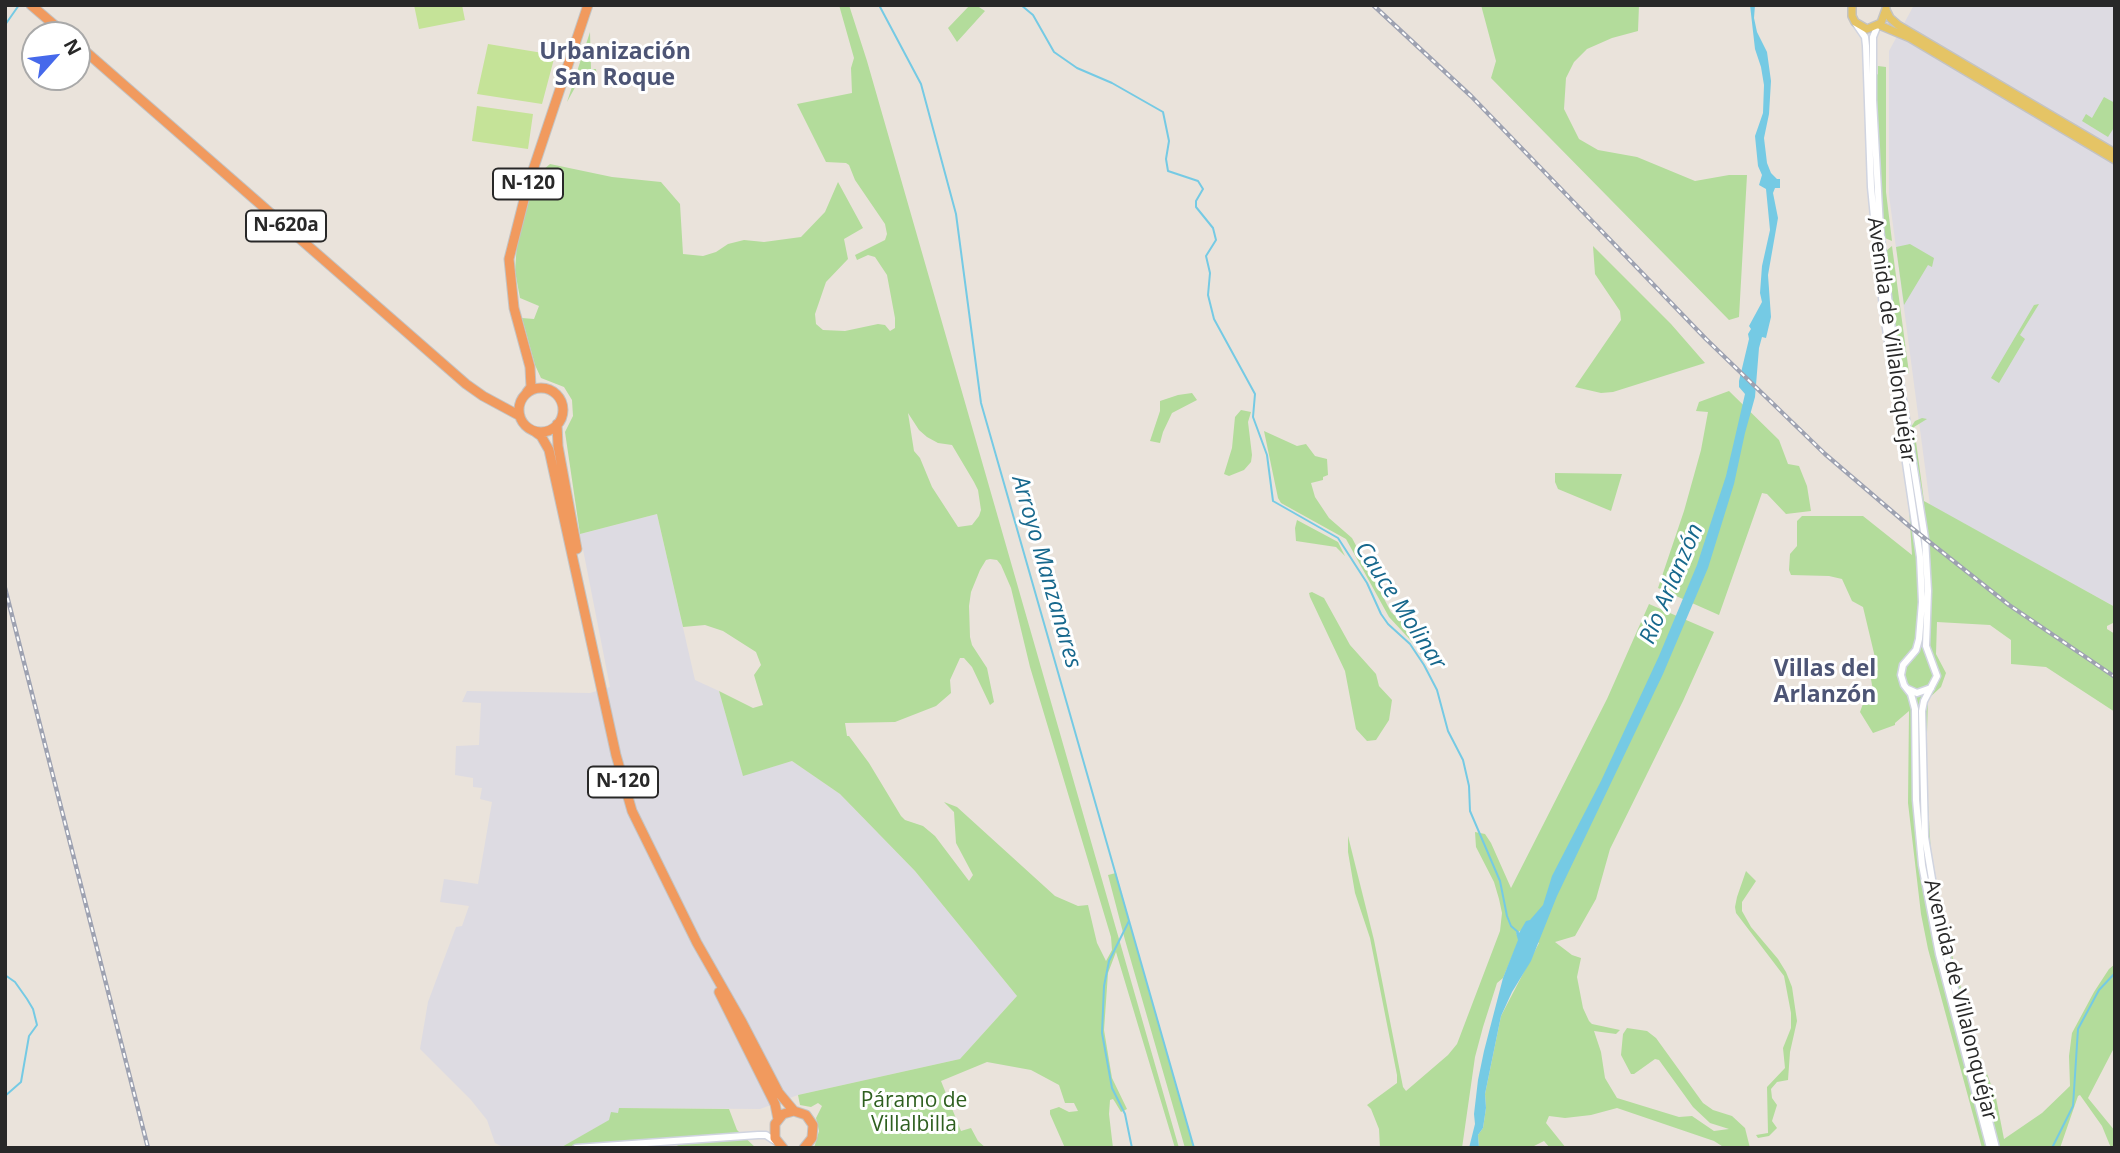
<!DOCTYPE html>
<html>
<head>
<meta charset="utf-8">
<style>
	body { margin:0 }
	#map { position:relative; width:2120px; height:1153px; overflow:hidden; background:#eae3db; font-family:"Open Sans",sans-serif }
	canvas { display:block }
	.frame { position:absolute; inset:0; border:7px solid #282828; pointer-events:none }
	.north { position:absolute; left:21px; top:21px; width:70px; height:70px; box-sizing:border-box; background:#fff; border:2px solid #a9a9a9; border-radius:50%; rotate:62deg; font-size:19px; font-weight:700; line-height:28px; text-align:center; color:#282828 }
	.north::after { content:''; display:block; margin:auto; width:24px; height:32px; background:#4669eb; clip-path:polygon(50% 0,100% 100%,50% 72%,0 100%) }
</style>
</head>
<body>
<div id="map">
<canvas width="2120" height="1153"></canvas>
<div class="frame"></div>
<div class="north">N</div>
</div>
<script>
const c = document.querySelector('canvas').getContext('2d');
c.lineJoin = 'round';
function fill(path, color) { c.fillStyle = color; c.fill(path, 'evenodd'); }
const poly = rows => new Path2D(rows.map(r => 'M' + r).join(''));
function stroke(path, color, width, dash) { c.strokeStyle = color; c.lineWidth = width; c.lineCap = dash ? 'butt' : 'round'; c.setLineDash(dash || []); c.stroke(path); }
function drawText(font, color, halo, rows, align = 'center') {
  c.font = font + ' "Open Sans",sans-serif'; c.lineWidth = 6; c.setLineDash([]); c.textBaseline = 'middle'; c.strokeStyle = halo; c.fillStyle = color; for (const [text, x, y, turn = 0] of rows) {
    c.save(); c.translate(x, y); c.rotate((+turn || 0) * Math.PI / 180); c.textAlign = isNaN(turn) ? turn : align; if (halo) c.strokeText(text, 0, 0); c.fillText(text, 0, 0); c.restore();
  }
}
fill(poly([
	[1914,5,2115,5,2115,607,1930,505,1889,195,1889,51],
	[657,514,695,680,719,691,743,775,792,761,840,794,915,871,1017,996,960,1059,798,1095,760,1109,619,1108,619,1113,610,1120,560,1148,505,1148,495,1143,487,1120,471,1100,420,1049,428,1002,456,927,462,926,469,906,440,902,444,879,478,884,492,802,480,799,482,788,473,787,473,778,455,775,456,746,479,745,481,703,462,702,467,691,590,693,610,687,580,534]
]), '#dddbe2');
fill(poly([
	[839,5,849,5,867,61,1179,1148,1175,1148,1116,952,1108,973,1104,1030,1112,1078,1127,1109,1121,1112,1115,1102,1113,1099,1110,1100,1109,1114,1113,1148,1065,1148,1050,1114,1050,1110,1059,1107,1069,1112,1078,1111,1074,1103,1065,1103,1059,1085,1031,1070,987,1062,941,1081,961,1131,971,1128,978,1141,986,1148,814,1148,819,1131,816,1118,822,1106,818,1103,811,1107,800,1105,798,1095,960,1059,1017,996,915,871,840,794,792,761,743,776,719,691,753,708,763,705,754,675,761,665,756,652,723,631,705,625,683,627,657,514,580,534,565,432,573,416,572,400,564,387,541,378,535,365,522,318,534,319,539,306,520,298,515,271,517,243,536,176,550,164,612,177,661,182,680,204,683,254,703,256,716,252,728,244,744,240,764,242,801,237,825,212,838,182,863,228,844,239,848,259,826,282,815,314,816,324,823,330,845,331,878,324,885,325,890,331,895,328,895,318,887,275,875,257,868,255,857,260,855,255,885,240,887,234,885,224,855,180,849,165,846,163,826,162,797,104,852,93,851,68,854,58],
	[908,413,919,430,927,437,938,443,952,445,974,482,978,490,981,510,979,516,972,525,958,527,932,487,920,458,914,451],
	[990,559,997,560,1001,565,1011,588,1030,667,1111,937,1112,950,1106,961,1097,943,1088,905,1078,906,1055,896,957,807,944,802,954,812,956,843,973,875,969,881,935,836,923,826,905,820,901,816,869,763,849,736,847,736,845,723,895,722,936,706,951,693,950,680,960,658,964,658,972,667,990,705,994,702,987,668,972,645,970,637,969,606,971,592,980,570,986,560],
	[970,5,976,5,985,11,957,42,948,28],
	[1481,5,1639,5,1638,31,1612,38,1587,49,1574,62,1566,78,1564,109,1579,139,1598,150,1637,157,1695,181,1729,175,1747,175,1739,317,1729,320,1491,78,1496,61],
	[590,32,591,69,596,69,597,78,578,82,567,102],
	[1869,43,1872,148,1881,264,1917,497,1923,500,1911,427,1915,421,1922,418,1927,419,1914,427,1924,501,2115,607,2115,622,2107,626,2107,629,2115,634,2115,712,2046,667,2011,664,2011,640,1990,625,1937,622,1936,654,1946,673,1941,687,1928,699,1926,768,1931,854,1941,914,1977,1047,1996,1098,2004,1139,2042,1113,2070,1086,2069,1056,2072,1033,2094,992,2109,969,2115,964,2115,1046,2088,1098,2115,1131,2115,1148,2111,1148,2102,1126,2080,1095,2078,1096,2060,1148,1982,1148,1928,949,1921,914,1908,803,1909,711,1895,723,1895,725,1873,733,1860,712,1864,701,1873,691,1870,673,1878,670,1863,607,1852,601,1842,579,1829,576,1791,575,1789,570,1790,554,1797,546,1797,521,1802,516,1863,516,1912,555,1908,492,1916,496,1885,303,1875,199,1872,150],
	[1878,66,1886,67,1886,192,1892,241,1885,238,1880,189,1875,76,1878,74],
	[2104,97,2115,103,2115,126,2108,137,2082,121,2086,114,2092,118],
	[1910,244,1934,258,1932,267,1928,265,1904,305,1896,247],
	[1593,246,1671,324,1705,363,1613,392,1601,393,1575,387,1621,320,1620,311,1595,274],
	[1892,246,1909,373,1904,373,1900,368,1889,286,1886,251],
	[2039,304,2020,335,2025,339,1999,383,1991,378,2034,305],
	[1729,391,1779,440,1788,464,1799,466,1807,486,1811,511,1786,514,1767,494,1762,493,1719,615,1658,588,1684,511,1701,450,1708,412,1696,411,1699,402],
	[1192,393,1197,400,1172,413,1163,432,1160,443,1150,441,1160,411,1160,401,1178,395],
	[1241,410,1251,412,1248,422,1252,455,1251,462,1244,470,1229,476,1224,474,1232,448,1235,417],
	[1264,431,1297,446,1306,444,1315,456,1327,459,1328,475,1323,477,1323,480,1311,483,1315,497,1329,518,1352,538,1391,612,1417,637,1431,654,1428,659,1389,617,1346,539,1281,503,1278,498],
	[1555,473,1622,474,1611,511,1558,489,1555,482],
	[1297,520,1338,542,1345,556,1336,547,1296,541,1295,528],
	[1312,592,1324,598,1350,645,1376,674,1379,686,1392,700,1389,720,1376,740,1367,741,1356,729,1345,671,1310,597,1309,593],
	[1649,604,1714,632,1683,701,1610,849,1596,899,1575,936,1555,942,1572,955,1581,958,1577,977,1583,1008,1589,1021,1592,1024,1620,1030,1616,1034,1594,1031,1601,1052,1605,1078,1617,1098,1679,1117,1692,1116,1714,1131,1729,1129,1710,1123,1693,1107,1659,1060,1655,1059,1634,1074,1631,1074,1621,1055,1623,1034,1627,1028,1647,1031,1656,1038,1703,1103,1713,1110,1732,1116,1745,1128,1750,1148,1725,1148,1714,1141,1617,1108,1591,1115,1565,1118,1549,1116,1546,1123,1566,1148,1550,1148,1544,1141,1530,1148,1479,1148,1478,1135,1483,1128,1486,1108,1485,1094,1501,1016,1539,943,1522,930,1516,933,1519,940,1503,978,1497,983,1483,1027,1475,1057,1462,1148,1380,1148,1379,1129,1371,1109,1367,1105,1397,1083,1397,1075,1370,938,1355,893,1348,852,1348,836,1374,940,1403,1087,1406,1091,1448,1055,1457,1044,1500,931,1502,913,1499,899,1494,882,1476,847,1475,832,1485,834,1491,843,1511,888,1607,699],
	[1746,871,1756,881,1742,902,1742,911,1751,927,1778,959,1786,972,1792,987,1797,1021,1790,1052,1788,1080,1777,1082,1771,1089,1772,1098,1777,1105,1772,1121,1777,1128,1769,1136,1758,1138,1756,1135,1768,1133,1767,1087,1785,1068,1783,1048,1791,1028,1791,1013,1784,976,1736,913,1735,907,1737,897],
	[1116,873,1137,949,1194,1148,1185,1148,1125,940,1108,875],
	[619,1108,729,1109,737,1130,756,1148,683,1148,672,1143,613,1148,560,1148,609,1120,611,1112,618,1113]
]), '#b3dc9b');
fill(poly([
	[414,5,462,5,465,20,419,29],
	[488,44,555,55,542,104,477,94],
	[477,106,533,114,528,149,472,141]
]), '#c5e398');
fill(poly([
	[1750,5,1755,5,1754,18,1757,32,1767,52,1771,81,1769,114,1764,138,1767,163,1771,173,1777,179,1780,179,1780,188,1775,188,1773,193,1778,218,1768,275,1771,317,1766,338,1762,337,1759,348,1755,397,1745,433,1734,484,1708,568,1663,674,1557,896,1531,961,1512,992,1501,1016,1485,1094,1486,1108,1483,1128,1478,1135,1479,1148,1469,1148,1475,1124,1474,1114,1478,1080,1484,1051,1503,978,1518,940,1516,933,1517,931,1519,933,1526,921,1530,920,1543,905,1552,876,1601,781,1659,656,1697,565,1726,476,1745,394,1739,387,1739,381,1749,339,1748,334,1751,329,1749,326,1762,302,1760,293,1762,266,1770,230,1766,189,1759,185,1762,175,1758,166,1755,136,1763,113,1764,85,1761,67,1755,49]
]), '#75cae4');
stroke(poly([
	[879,5,921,84,956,214,981,403,1194,1148],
	[1021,5,1033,15,1054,52,1077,68,1112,83,1163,112,1169,141,1166,159,1168,171,1198,181,1203,189,1196,201,1196,207,1213,228,1216,240,1206,256,1210,273,1208,295,1214,319,1255,394,1253,417,1267,455,1273,501,1338,538,1367,583,1381,614,1388,624,1410,644,1424,665,1437,690,1448,731,1463,760,1469,786,1470,811,1500,881,1507,916,1511,926,1518,932],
	[5,25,19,5],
	[1129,921,1109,961,1104,986,1102,1033,1112,1088,1125,1114,1132,1148],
	[5,975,15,982,27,999,33,1009,37,1025,29,1036,21,1082,5,1096],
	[2052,1148,2073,1106,2078,1029,2099,990,2115,973]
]), '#75cae4', 2);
const minor = poly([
	[1856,24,1865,37,1866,46,1871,187,1883,308,1920,557,1922,602,1919,639,1916,650,1903,665,1901,675,1904,685,1911,694,1915,709,1916,800,1922,865,1939,954,1990,1148],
	[1877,27,1873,37,1873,100,1880,228,1892,331,1925,538,1928,591,1926,646,1937,676,1924,701,1922,711,1925,837,1942,939,1996,1148],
	[1908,689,1917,693,1931,688],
	[576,1148,758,1135,766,1135,775,1141]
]);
const major = poly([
	[1852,5,1852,16,1855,22,1867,29,1881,23,1886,9],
	[1886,10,1890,18,1898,25,2115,153],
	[1879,25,1910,38,2115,160]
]);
const highway = poly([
	[31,5,66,35],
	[77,44,466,384,483,396,520,416],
	'519 410a22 22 0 1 1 44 0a22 22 0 1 1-44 0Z',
	[527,392,531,387,530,367,514,308,509,259,527,188,588,5],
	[557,424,558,446,577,549],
	[534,431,541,436,549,450,616,755,632,811,697,943,742,1022,779,1093,794,1111],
	[719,992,775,1104,778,1119],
	[783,1148,775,1138,775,1124,783,1114,794,1111,806,1115,813,1125,812,1138,804,1148]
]);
stroke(minor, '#d0d4e0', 9);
stroke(major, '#c3c3c3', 10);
stroke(highway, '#c3c3c3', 11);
stroke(minor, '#fff', 6);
stroke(major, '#e5c465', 7);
stroke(highway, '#f19a5e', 9);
const rail = poly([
	[1373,5,1471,96,1706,339,1825,454,1908,525,2009,605,2115,677],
	[5,588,148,1148]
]);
stroke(rail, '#9ea2b1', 4.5);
stroke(rail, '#fff', 2, [5]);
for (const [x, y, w] of [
	[528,184,70],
	[286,226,80],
	[623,782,70]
]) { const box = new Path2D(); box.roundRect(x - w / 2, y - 15.5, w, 31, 5); c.fillStyle = '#fff'; c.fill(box); stroke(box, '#282828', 2); }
drawText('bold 19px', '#282828', null, [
	["N-120",528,184],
	["N-620a",286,226],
	["N-120",623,782]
]);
drawText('21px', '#282828', '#fff', [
	["Avenida de Villalonquéjar",1891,340,82],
	["Avenida de Villalonquéjar",1960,1000,76]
]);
drawText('21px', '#2e5f1f', '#fff', [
	["Páramo de",914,1101],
	["Villalbilla",914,1125]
]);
drawText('bold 23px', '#4d5575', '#fff', [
	["Urbanización",615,52],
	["San Roque",615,78],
	["Villas del",1825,669],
	["Arlanzón",1825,695]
]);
drawText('italic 23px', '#17688d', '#fff', [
	["Arroyo Manzanares",1046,572,74],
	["Río Arlanzón",1672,584,-67],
	["Cauce Molinar",1400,606,57]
]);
</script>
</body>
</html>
